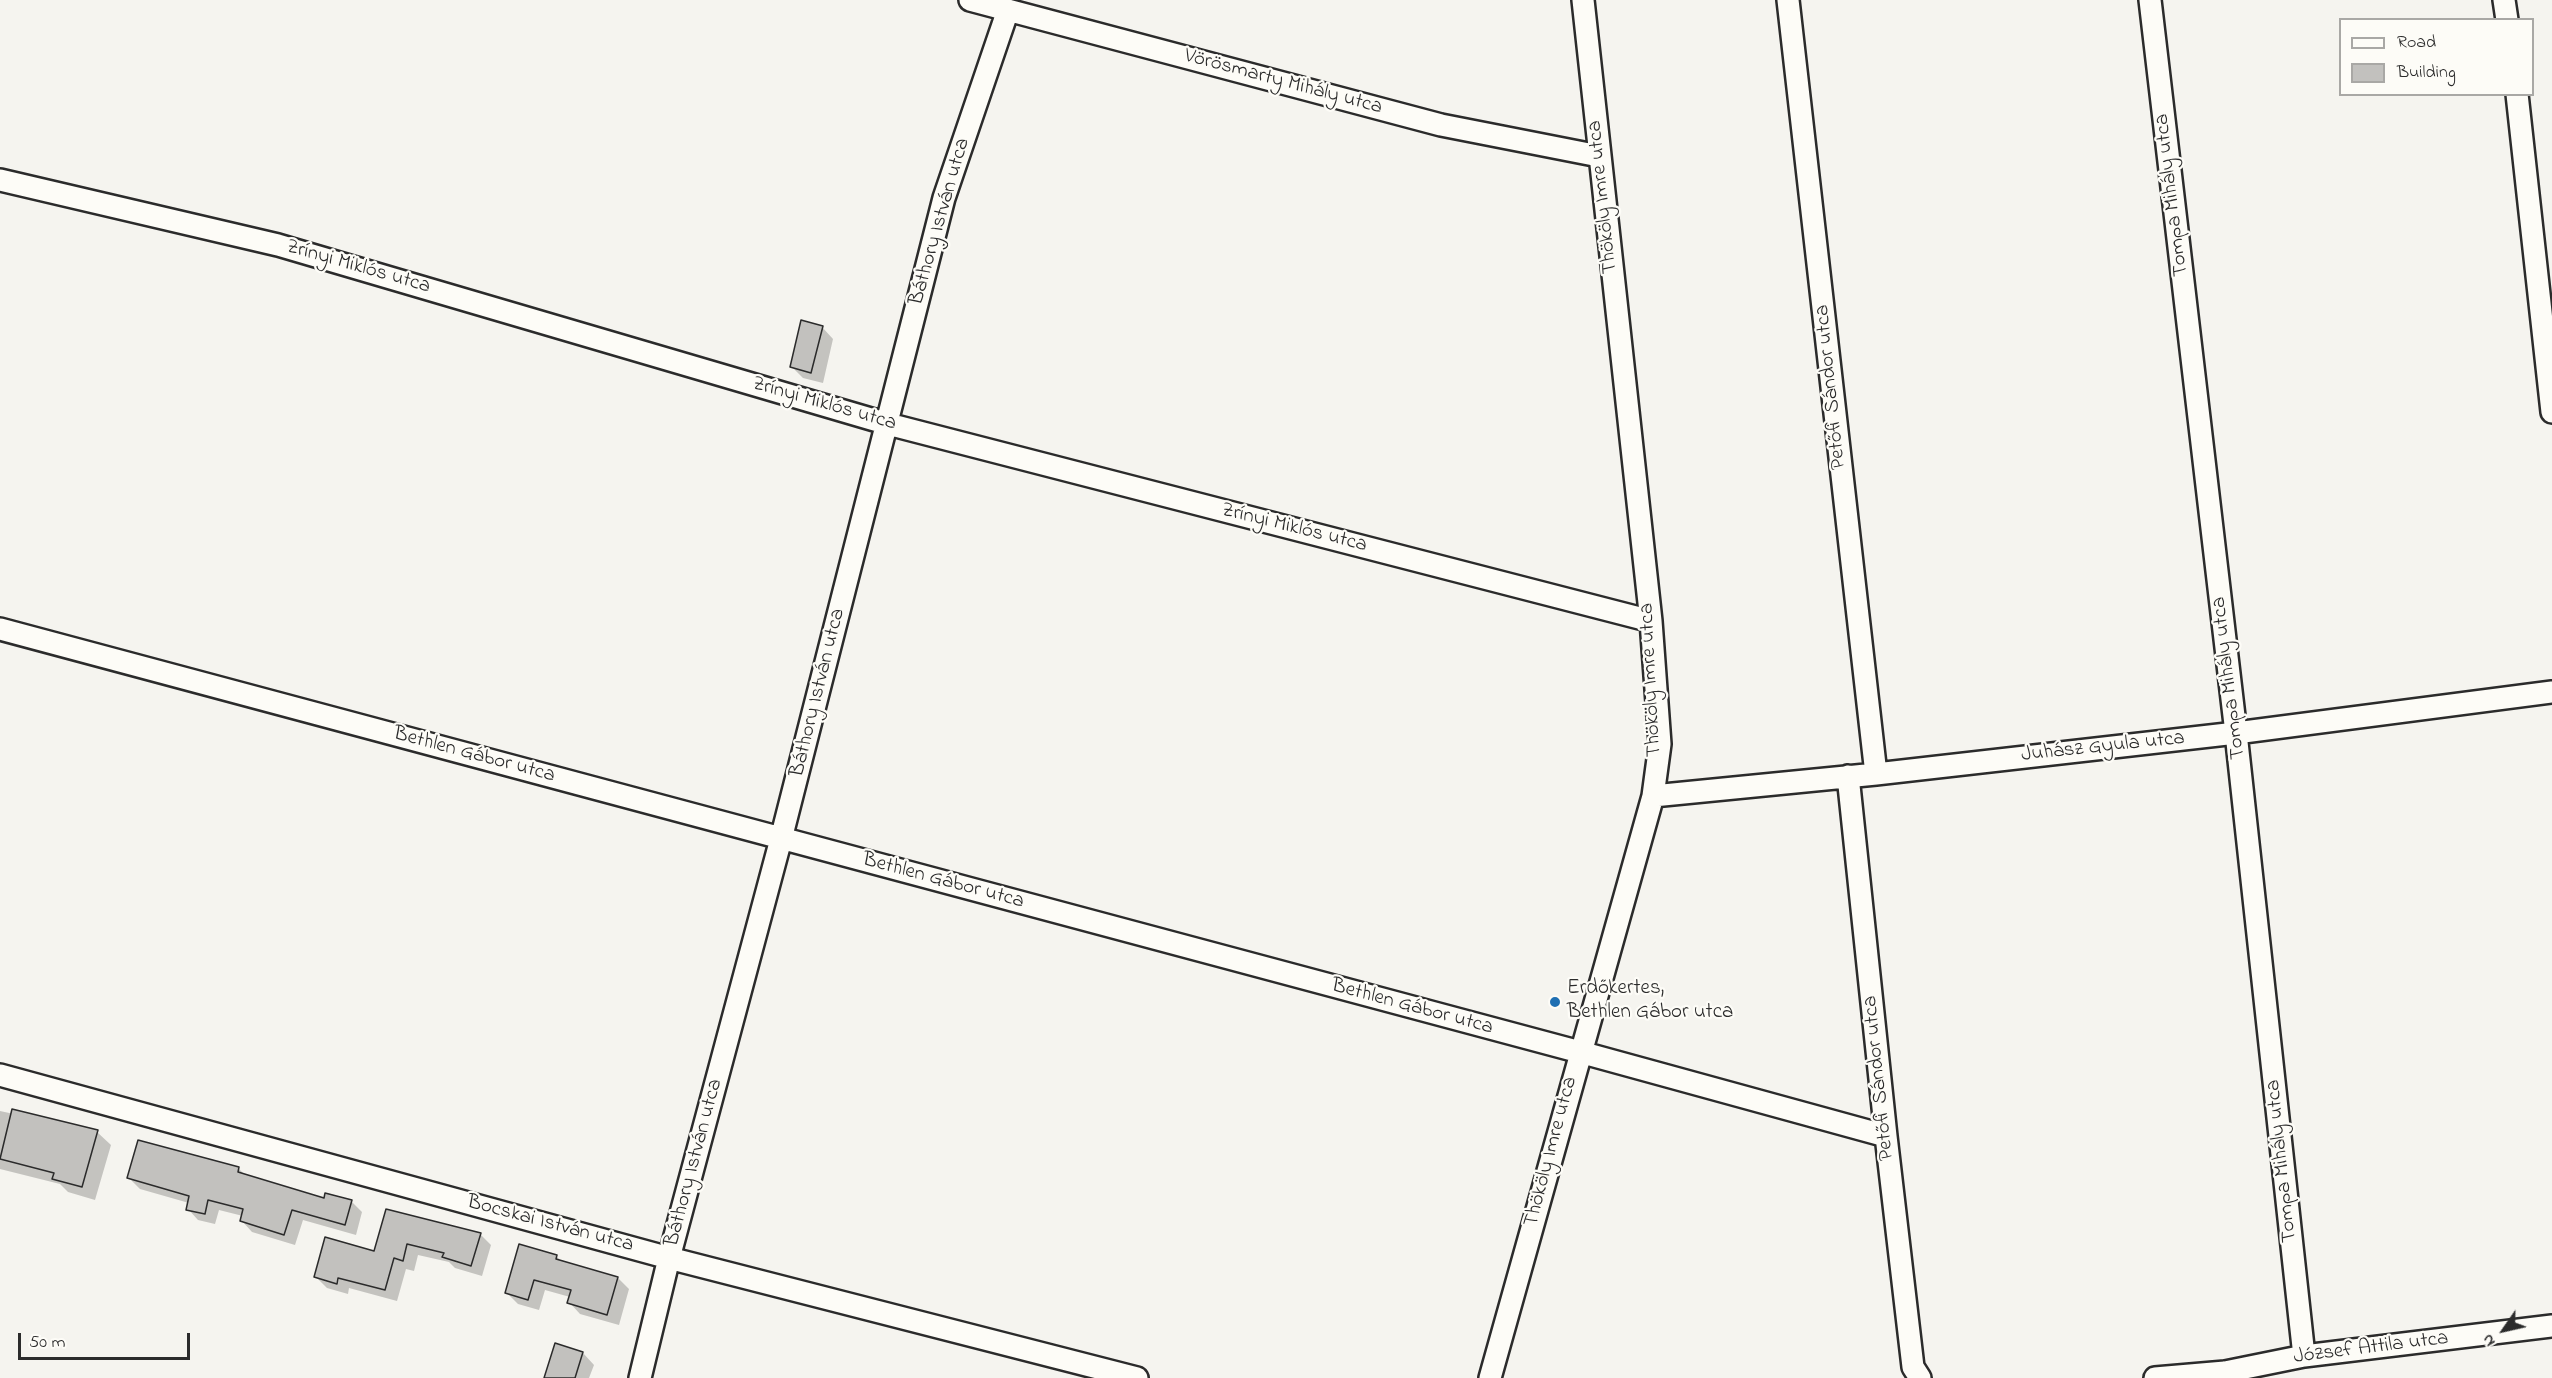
<!DOCTYPE html>
<html>
<head>
<meta charset="utf-8">
<style>
	body { margin:0 }
	#map { position:relative; width:2552px; height:1378px; overflow:hidden; background:#f5f4ef; font-family:"Indie Flower",sans-serif }
	canvas { display:block }
	.legend { position:absolute; left:2339px; top:18px; width:195px; height:78px; box-sizing:border-box; background:#fdfcf7; border:2px solid #a9a8a5; margin:0; padding:8px 10px; list-style:none; font-size:18px; color:#2b2b2b }
	.legend li { display:flex; align-items:center; gap:12px; height:30px }
	.legend b { width:30px; border:2px solid #a9a8a5 }
	.north { position:absolute; left:2474px; top:1300px; width:60px; height:60px; -webkit-text-stroke:4px #fdfcf7; paint-order:stroke; rotate:236deg; font-size:16px; font-weight:700; line-height:24px; text-align:center; color:#2b2b2b }
	.north::after { content:''; display:block; margin:auto; width:21px; height:27px; background:#2b2b2b; clip-path:polygon(50% 0,100% 100%,50% 72%,0 100%) }
	.scale { position:absolute; left:18px; top:1333px; width:172px; height:27px; box-sizing:border-box; border:3px solid #2b2b2b; border-top:0; padding-left:8px; font-size:18px; line-height:21px; white-space:nowrap; color:#2b2b2b; -webkit-text-stroke:4px #fdfcf7; paint-order:stroke }
</style>
</head>
<body>
<div id="map">
<canvas width="2552" height="1378"></canvas>
<ul class="legend">
<li><b style="height:8px;background:#fdfcf7"></b>Road</li>
<li><b style="height:16px;background:#c2c1be"></b>Building</li>
</ul>
<div class="north">N</div>
<div class="scale">50 m</div>
</div>
<script>
const c = document.querySelector('canvas').getContext('2d');
c.lineJoin = 'round';
function fill(path, color) { c.fillStyle = color; c.fill(path, 'evenodd'); }
const poly = rows => new Path2D(rows.map(r => 'M' + r).join(''));
function stroke(path, color, width, dash) { c.strokeStyle = color; c.lineWidth = width; c.lineCap = dash ? 'butt' : 'round'; c.setLineDash(dash || []); c.stroke(path); }
function drawText(font, color, halo, rows, align = 'center') {
  c.font = font + ' "Indie Flower",sans-serif'; c.lineWidth = 4.5; c.setLineDash([]); c.textBaseline = 'middle'; c.strokeStyle = halo; c.fillStyle = color; for (const [text, x, y, turn = 0] of rows) {
    c.save(); c.translate(x, y); c.rotate((+turn || 0) * Math.PI / 180); c.textAlign = isNaN(turn) ? turn : align; if (halo) c.strokeText(text, 0, 0); c.fillText(text, 0, 0); c.restore();
  }
}
fill(poly([
	[822,327,833,339,823,383,803,378,792,367],
	[0,1111,97,1132,111,1145,95,1200,68,1192,60,1184,0,1169],
	[238,1168,246,1176,325,1200,351,1201,362,1212,356,1235,303,1220,295,1245,252,1232,242,1221,243,1216,219,1210,215,1224,198,1220,188,1209,189,1203,140,1189,129,1178],
	[387,1211,480,1234,491,1245,482,1276,455,1268,449,1262,418,1255,414,1271,406,1269,397,1301,349,1288,348,1294,327,1288,316,1277,376,1253],
	[556,1256,562,1262,618,1278,629,1289,619,1325,580,1314,569,1302,570,1297,545,1290,539,1310,518,1304,507,1293],
	[583,1353,594,1365,589,1378,546,1378]
]), '#0003');
const building = poly([
	[801,320,823,326,811,373,790,367,801,320],
	[12,1109,98,1130,82,1187,52,1179,54,1173,0,1159,12,1109],
	[138,1140,239,1167,238,1172,324,1198,325,1193,352,1200,345,1225,292,1210,284,1235,240,1221,243,1209,208,1200,205,1214,186,1210,189,1196,127,1178,138,1140],
	[386,1209,481,1233,471,1266,442,1257,444,1253,407,1244,403,1261,394,1258,385,1290,338,1278,337,1284,314,1277,325,1237,374,1251,386,1209],
	[519,1244,557,1255,556,1259,618,1277,607,1315,567,1303,571,1290,534,1280,528,1300,505,1293,519,1244],
	[555,1343,583,1352,575,1378,544,1378,555,1343]
]);
fill(building, '#c2c1be');
stroke(building, '#2b2b2b', 1.5);
const street = poly([
	[970,0,1441,125,1599,156],
	[1788,0,1876,774],
	[2150,0,2236,733,2304,1356],
	[2504,0,2507,20],
	[2517,94,2552,412],
	[0,180,278,245,888,424,1651,621],
	[0,629,1580,1052,1886,1136],
	[1848,776,1886,1136,1913,1367,1920,1378],
	[1653,796,1876,774,2236,733,2552,692],
	[0,1075,669,1258,1137,1378],
	[640,1378,669,1258,781,839,944,198,1008,10],
	[1490,1378,1653,796,1660,744,1651,621,1583,0],
	[2155,1378,2225,1372,2304,1356,2552,1326]
]);
stroke(street, '#2b2b2b', 26);
stroke(street, '#fdfcf7', 21);
for (const [x, y, r, color] of [
	[1555,1002,6,"#1f6fb2"]
]) { const dot = new Path2D(); dot.arc(x, y, r, 0, 2 * Math.PI); c.fillStyle = color; c.fill(dot); stroke(dot, '#fdfcf7', 2); }
drawText('21px', '#2b2b2b', '#fdfcf7', [
	["Vörösmarty Mihály utca",1283,83,15],
	["Tompa Mihály utca",2173,195,-97],
	["Thököly Imre utca",1604,197,-96],
	["Báthory István utca",941,222,-74],
	["Zrínyi Miklós utca",358,268,16],
	["Petőfi Sándor utca",1832,387,-96],
	["Zrínyi Miklós utca",824,405,16],
	["Zrínyi Miklós utca",1294,529,14],
	["Tompa Mihály utca",2230,678,-97],
	["Thököly Imre utca",1652,680,-93],
	["Báthory István utca",819,693,-76],
	["Juhász Gyula utca",2103,748,-6],
	["Bethlen Gábor utca",474,756,15],
	["Bethlen Gábor utca",943,882,15],
	["Bethlen Gábor utca",1412,1008,15],
	["Petőfi Sándor utca",1880,1078,-96],
	["Thököly Imre utca",1552,1152,-75],
	["Tompa Mihály utca",2283,1161,-96],
	["Báthory István utca",695,1163,-75],
	["Bocskai István utca",550,1225,15],
	["József Attila utca",2371,1349,-7]
]);
drawText('21px', '#2b2b2b', '#fdfcf7', [
	["Erdőkertes,",1567,990],
	["Bethlen Gábor utca",1567,1014]
], 'left');
</script>
</body>
</html>
